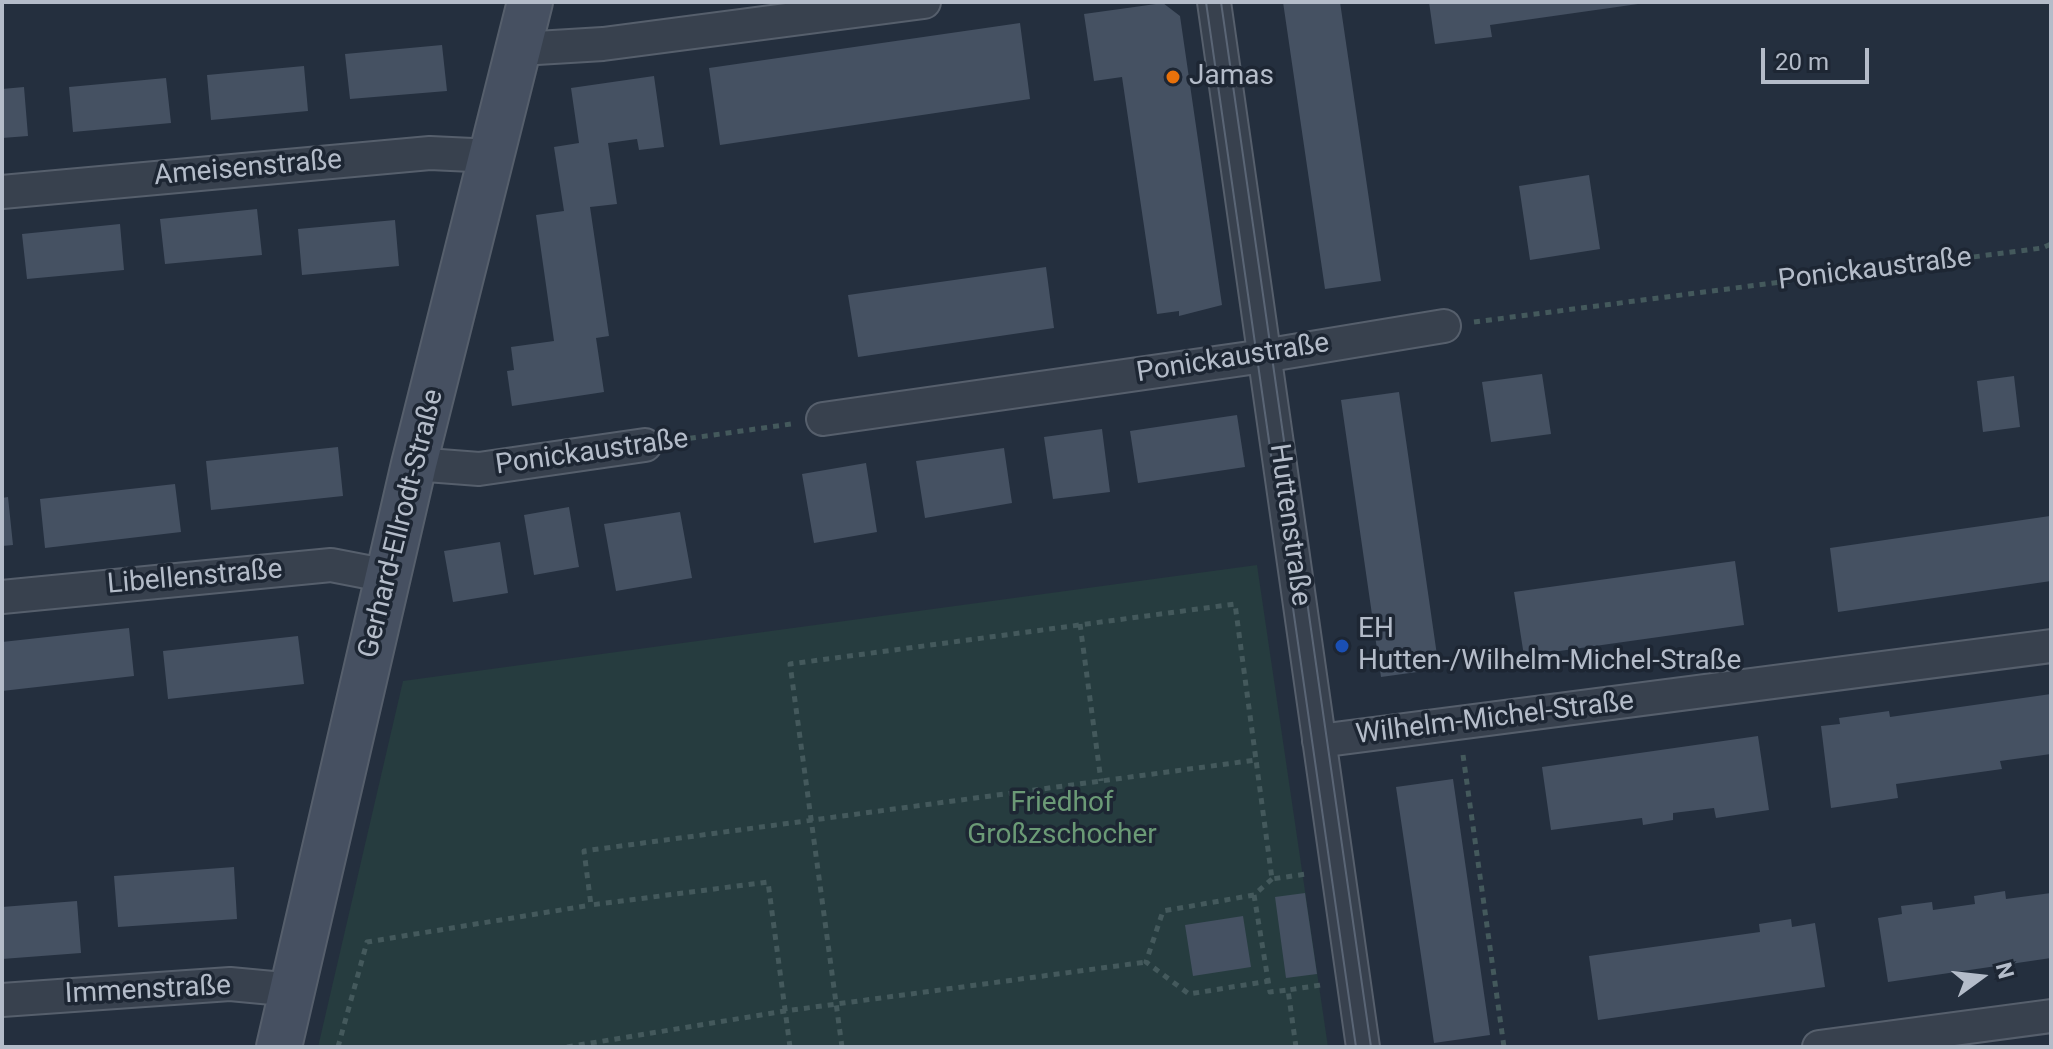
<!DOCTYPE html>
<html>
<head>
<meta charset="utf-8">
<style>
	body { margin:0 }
	#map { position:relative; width:2053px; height:1049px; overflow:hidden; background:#242f3e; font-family:Roboto,sans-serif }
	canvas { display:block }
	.frame { position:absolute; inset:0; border:4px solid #b4bcc9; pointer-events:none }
	.north { position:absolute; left:1941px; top:937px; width:80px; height:80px; -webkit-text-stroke:6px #1d2633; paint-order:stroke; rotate:75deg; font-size:22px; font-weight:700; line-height:32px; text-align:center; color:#b4bcc9 }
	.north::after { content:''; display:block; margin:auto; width:28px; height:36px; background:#b4bcc9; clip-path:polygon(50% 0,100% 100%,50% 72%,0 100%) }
	.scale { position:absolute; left:1761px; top:48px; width:108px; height:36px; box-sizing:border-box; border:4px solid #b4bcc9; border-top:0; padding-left:10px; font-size:24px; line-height:28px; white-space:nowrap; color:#b4bcc9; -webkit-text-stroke:6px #1d2633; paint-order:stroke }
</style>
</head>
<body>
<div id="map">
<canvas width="2053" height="1049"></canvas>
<div class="frame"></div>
<div class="north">N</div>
<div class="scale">20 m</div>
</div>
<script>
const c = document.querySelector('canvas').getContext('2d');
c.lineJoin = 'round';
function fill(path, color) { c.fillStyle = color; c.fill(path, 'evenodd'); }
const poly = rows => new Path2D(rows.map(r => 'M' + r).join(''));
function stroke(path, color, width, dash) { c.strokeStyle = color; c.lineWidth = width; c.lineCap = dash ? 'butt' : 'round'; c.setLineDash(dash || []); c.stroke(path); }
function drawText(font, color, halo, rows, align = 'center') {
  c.font = font + ' Roboto,sans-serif'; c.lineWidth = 7; c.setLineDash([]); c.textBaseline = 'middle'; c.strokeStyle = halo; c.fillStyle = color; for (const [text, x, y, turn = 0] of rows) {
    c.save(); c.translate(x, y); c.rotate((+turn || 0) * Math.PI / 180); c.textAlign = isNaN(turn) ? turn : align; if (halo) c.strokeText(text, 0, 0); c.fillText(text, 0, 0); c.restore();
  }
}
fill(poly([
	[1257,565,1328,1047,318,1047,403,681]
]), '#263c3f');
fill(poly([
	[1283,2,1340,2,1381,281,1325,289],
	[1429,2,1637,2,1638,4,1490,25,1492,37,1435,44],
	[1163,3,1180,16,1222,305,1179,316,1179,311,1157,314,1122,77,1094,81,1084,14],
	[1020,23,1030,99,720,145,709,68],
	[442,45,447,91,350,99,345,54],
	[304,66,308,111,211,120,207,75],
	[654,76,664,147,639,150,637,139,608,143,617,204,590,207,609,336,596,338,604,392,512,406,507,371,514,370,511,347,554,341,536,215,564,211,554,147,579,143,571,88],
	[166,78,171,123,73,132,69,87],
	[24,87,28,136,2,138,2,89],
	[1589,175,1600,249,1530,260,1519,186],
	[257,209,262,255,165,264,160,219],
	[395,220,399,266,302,275,298,229],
	[120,224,124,270,27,279,22,234],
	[1046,267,1054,328,858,357,848,295],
	[1542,374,1551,434,1491,442,1482,382],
	[2014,376,2020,427,1983,432,1977,381],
	[1399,392,1439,669,1381,677,1341,400],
	[1237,415,1245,467,1138,483,1130,431],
	[1102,429,1110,492,1053,499,1044,437],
	[338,447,343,496,211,510,206,461],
	[1004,448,1012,503,925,518,916,461],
	[866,463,877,532,814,543,802,474],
	[175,484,181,532,45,548,40,499],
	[8,497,13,545,2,546,2,498],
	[569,507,579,567,534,575,524,515],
	[680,512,692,578,616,591,604,524],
	[2050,516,2051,581,1838,612,1830,548],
	[500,542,508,593,453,602,444,551],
	[1735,561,1744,625,1524,656,1514,592],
	[129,628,134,676,2,691,2,642],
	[298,636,304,684,168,699,163,651],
	[2051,694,2051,754,2000,761,2002,769,1896,784,1898,798,1831,808,1821,726,1840,724,1839,718,1889,711,1890,717],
	[1758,736,1769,810,1716,818,1714,808,1673,813,1673,820,1643,825,1642,818,1551,830,1542,767],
	[1453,779,1490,1035,1434,1043,1396,787],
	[234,867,237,919,118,927,114,876],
	[2005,891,2006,899,2051,893,2051,958,1888,982,1878,918,1902,914,1901,906,1932,902,1933,910,1975,904,1974,896],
	[1305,893,1317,974,1286,978,1275,897],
	[77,901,81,953,2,959,2,907],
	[1243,916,1251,967,1193,976,1185,925],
	[1791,919,1792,927,1815,923,1825,987,1598,1020,1589,956,1760,932,1759,924]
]), '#455162');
const street = poly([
	[1214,2,1363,1047],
	[520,49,603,44,924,2],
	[2,192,430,153,494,156],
	[823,419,1257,357,1444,326],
	[414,464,479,469,645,445],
	[2,597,331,565,388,576],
	[1319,741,2051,646],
	[2,1000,230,984,294,990],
	[1819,1047,2051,1016]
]);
const secondary = poly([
	[279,1047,414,464,530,2]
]);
stroke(street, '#565f6c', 36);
stroke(secondary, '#565f6c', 48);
stroke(poly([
	[1474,322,2042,248,2051,244],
	[678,440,791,424],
	[1080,624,1101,781],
	[1463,755,1504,1047],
	[1272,879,1254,895,1270,992,1288,990],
	[1254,895,1163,911,1146,962,1189,994,1269,981],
	[338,1047,367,942,591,905],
	[567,1047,785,1011,1146,962],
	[790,1047,768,882,591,905,584,851,1256,760,1272,879,1306,874],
	[842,1047,790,664,1235,604,1256,760],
	[1296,1047,1288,990,1321,985]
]), '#44595c', 5, [6, 6]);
stroke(street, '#38414e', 32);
stroke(secondary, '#465061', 44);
stroke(poly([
	[1206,2,1356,1047],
	[1221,2,1371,1047]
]), '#5a6575', 2);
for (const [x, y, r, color] of [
	[1173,77,8,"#e8710a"],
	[1342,646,8,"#1a4fb4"]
]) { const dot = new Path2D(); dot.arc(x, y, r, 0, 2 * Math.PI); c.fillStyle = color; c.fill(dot); stroke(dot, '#1d2633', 3); }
drawText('28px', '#b4bcc9', '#1d2633', [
	["Jamas",1189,77],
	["EH",1358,630],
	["Hutten-/Wilhelm-Michel-Straße",1358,662]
], 'left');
drawText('28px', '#b4bcc9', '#1d2633', [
	["Ameisenstraße",248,169,-5],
	["Ponickaustraße",1875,270,-7],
	["Ponickaustraße",1233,359,-9],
	["Ponickaustraße",592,453,-8],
	["Gerhard-Ellrodt-Straße",402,524,-76],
	["Huttenstraße",1289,525,82],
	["Libellenstraße",195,578,-5],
	["Wilhelm-Michel-Straße",1495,719,-7],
	["Immenstraße",148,991,-3]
]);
drawText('28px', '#6b9a76', '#1d2633', [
	["Friedhof",1062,804],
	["Großzschocher",1062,836]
]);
</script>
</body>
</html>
